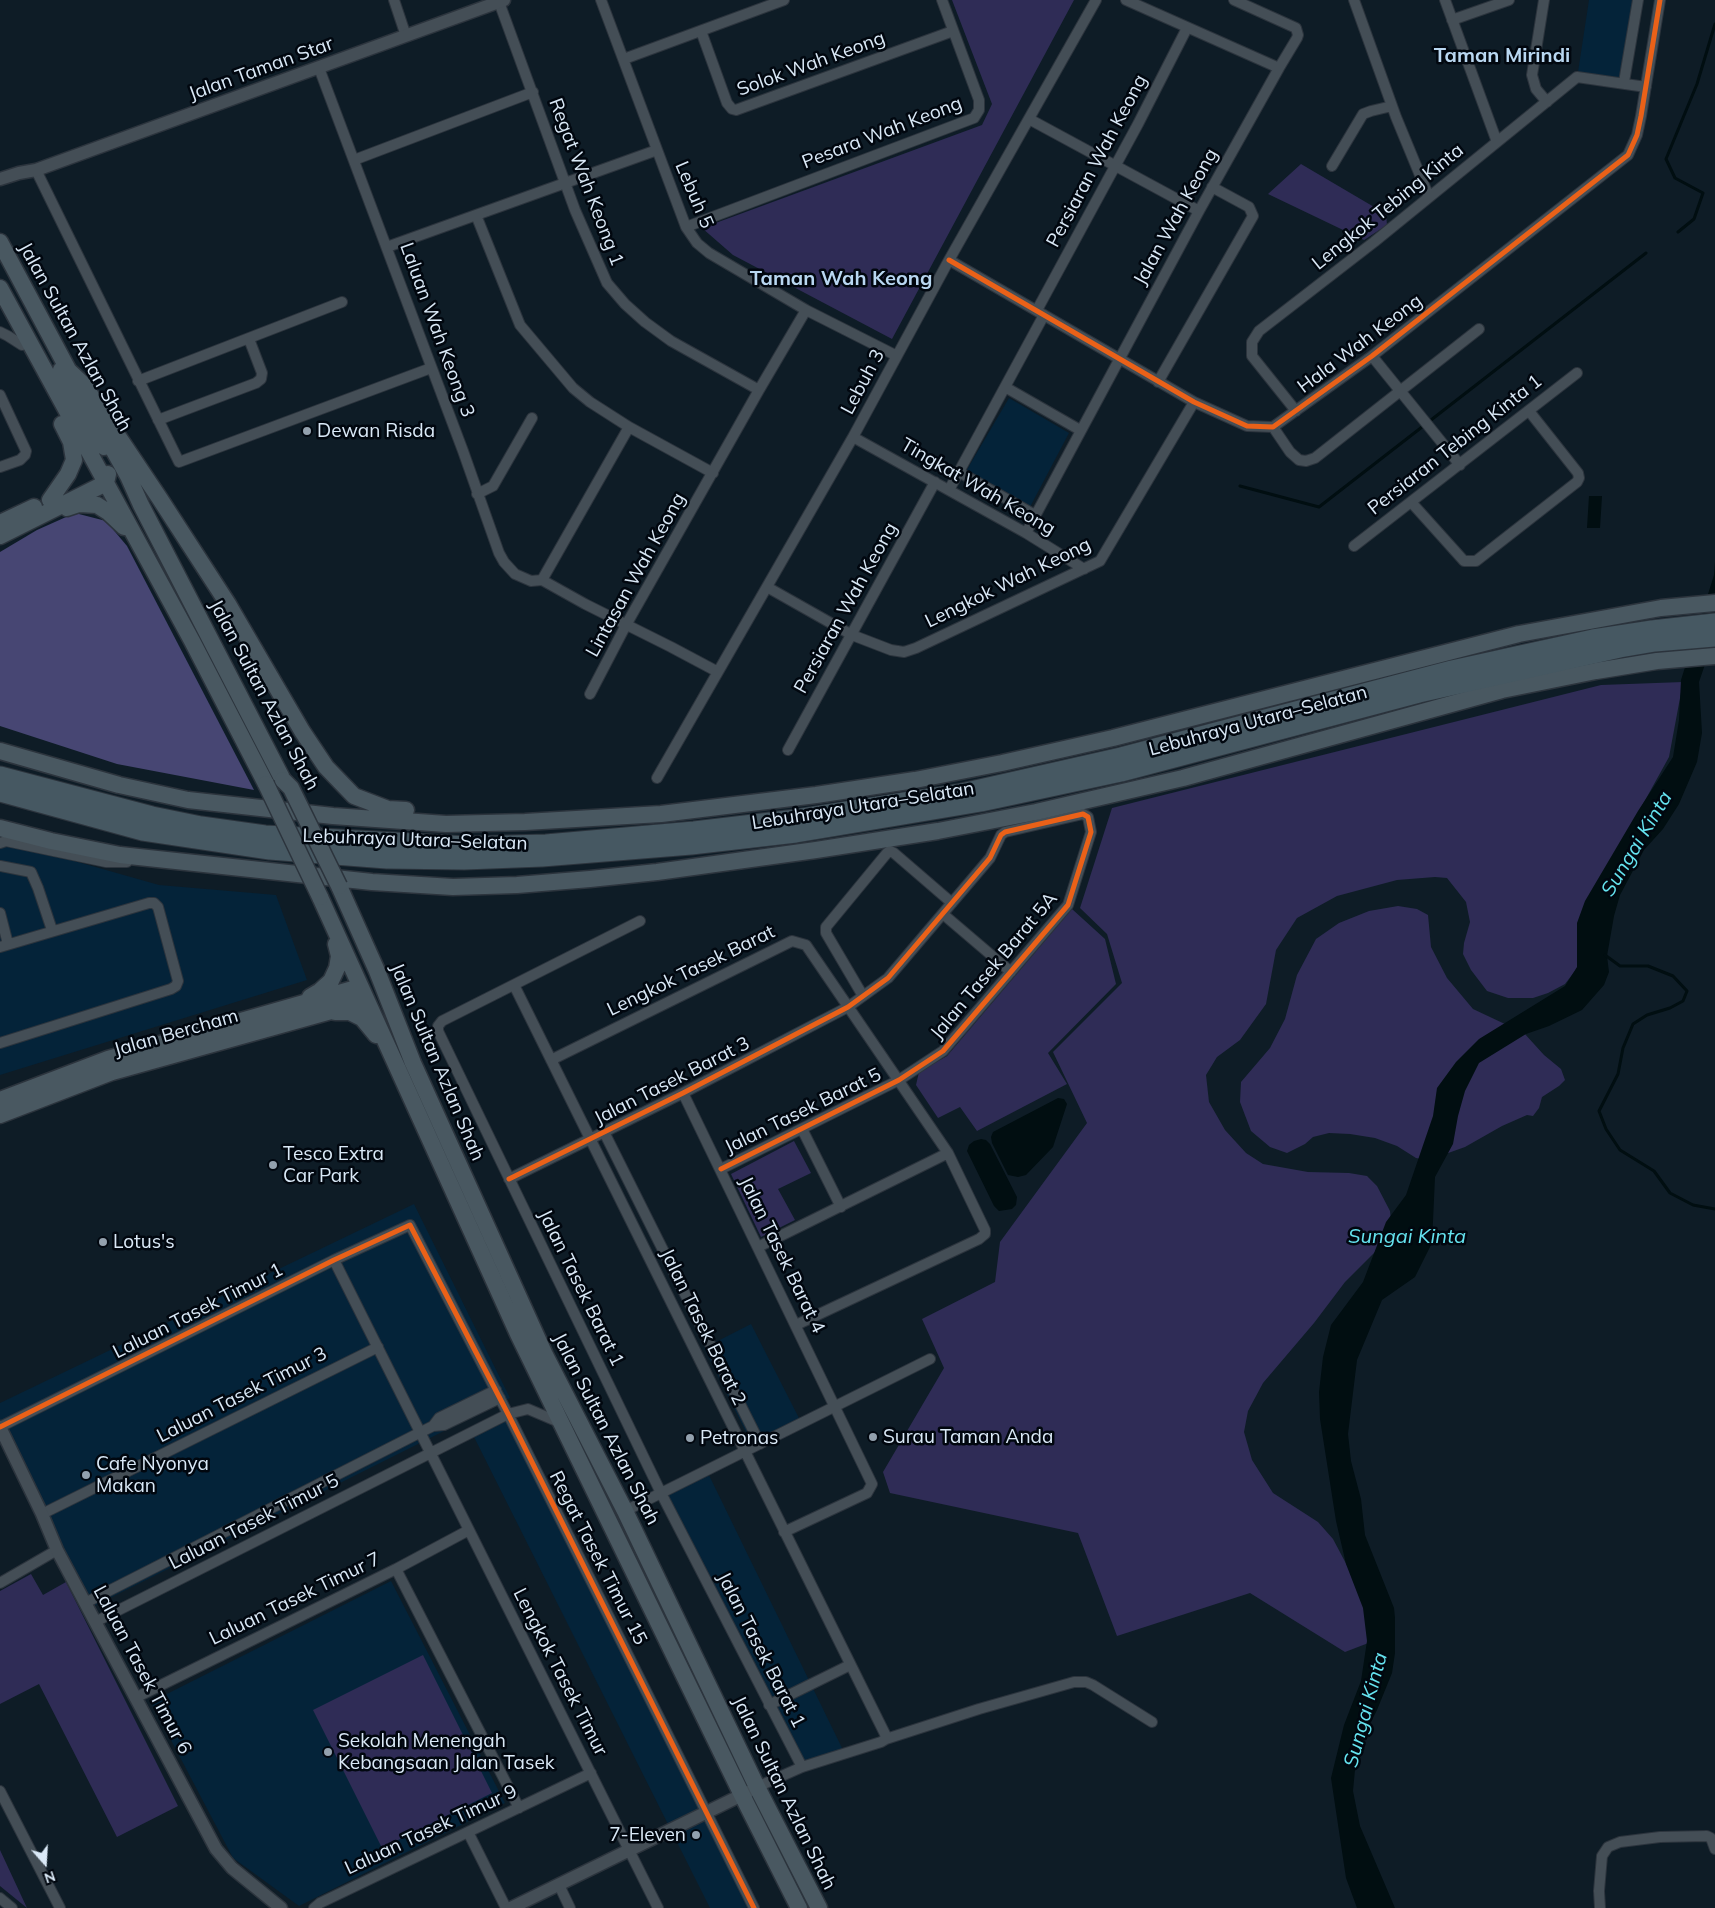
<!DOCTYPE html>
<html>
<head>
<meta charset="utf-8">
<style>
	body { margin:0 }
	#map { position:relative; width:1715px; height:1908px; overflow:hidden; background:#0e1c26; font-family:Mulish,sans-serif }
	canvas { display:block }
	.north { position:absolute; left:20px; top:1838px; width:50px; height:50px; -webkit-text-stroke:4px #01070f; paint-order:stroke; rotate:161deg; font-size:14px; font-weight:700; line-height:20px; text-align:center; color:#dae9f7 }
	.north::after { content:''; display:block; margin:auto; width:18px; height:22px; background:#dae9f7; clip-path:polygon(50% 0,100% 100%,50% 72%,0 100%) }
</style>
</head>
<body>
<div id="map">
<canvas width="1715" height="1908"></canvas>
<div class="north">N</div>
</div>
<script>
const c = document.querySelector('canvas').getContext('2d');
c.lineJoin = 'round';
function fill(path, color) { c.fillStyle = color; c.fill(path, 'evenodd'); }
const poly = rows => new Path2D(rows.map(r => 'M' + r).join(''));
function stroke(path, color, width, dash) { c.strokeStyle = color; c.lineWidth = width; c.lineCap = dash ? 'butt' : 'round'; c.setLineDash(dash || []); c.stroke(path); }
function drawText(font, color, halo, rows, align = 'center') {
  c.font = font + ' Mulish,sans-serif'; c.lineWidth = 5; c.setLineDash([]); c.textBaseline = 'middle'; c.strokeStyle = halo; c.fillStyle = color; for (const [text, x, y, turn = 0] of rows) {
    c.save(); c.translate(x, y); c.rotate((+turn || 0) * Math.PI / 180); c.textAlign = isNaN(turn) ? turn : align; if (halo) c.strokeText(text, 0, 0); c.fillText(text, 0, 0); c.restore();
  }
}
fill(poly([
	[1589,0,1637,0,1622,78,1578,72],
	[1009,398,1069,433,1030,507,965,473],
	[0,840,159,885,276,895,307,980,0,1075],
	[414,1204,510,1398,86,1610,0,1424,0,1403],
	[751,1324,802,1424,753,1446,704,1348],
	[507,1411,760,1908,710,1908,470,1429],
	[705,1467,843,1750,796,1766,656,1491],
	[391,1581,505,1803,299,1906,233,1858,151,1702]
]), '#042339');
fill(poly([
	[952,0,1074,0,892,339,733,255,702,228,982,125,992,104],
	[1301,164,1386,214,1387,225,1364,240,1268,194],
	[1683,682,1669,757,1638,813,1578,967,1565,984,1548,993,1533,998,1508,998,1487,991,1471,970,1463,954,1464,943,1470,922,1466,902,1447,878,1435,877,1397,880,1337,896,1297,918,1276,950,1266,1004,1240,1040,1217,1057,1206,1075,1209,1102,1225,1130,1246,1153,1263,1164,1308,1172,1349,1173,1367,1176,1377,1186,1390,1211,1391,1221,1375,1252,1345,1282,1314,1323,1263,1383,1248,1411,1244,1432,1252,1460,1273,1493,1318,1522,1333,1539,1369,1607,1371,1642,1345,1652,1250,1593,1117,1636,1078,1533,890,1493,883,1472,944,1368,922,1319,995,1282,1000,1242,1087,1123,1053,1052,1122,983,1107,934,1080,908,1112,808,1601,685],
	[1398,906,1417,909,1428,915,1431,947,1447,978,1473,1009,1524,1033,1544,1055,1561,1069,1565,1080,1559,1086,1542,1097,1539,1108,1533,1116,1527,1115,1502,1126,1465,1147,1437,1157,1421,1159,1416,1158,1397,1146,1375,1138,1350,1134,1329,1133,1313,1137,1305,1144,1287,1153,1270,1147,1251,1131,1240,1102,1241,1082,1270,1048,1285,1019,1297,975,1316,939,1339,923,1369,911],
	[1072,909,1105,939,1116,984,1048,1053,1067,1084,977,1131,960,1107,938,1118,916,1085,919,1072,947,1056],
	[794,1141,811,1173,778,1189,795,1220,761,1237,731,1174],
	[31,1574,43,1595,66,1582,178,1806,117,1837,39,1684,0,1704,0,1591],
	[423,1655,492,1793,382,1848,313,1710],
	[0,1850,27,1908,0,1886]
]), '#2f2c56');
fill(poly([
	[75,513,106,521,127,546,254,790,117,764,0,726,0,552,37,530]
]), '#474673');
fill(poly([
	[1589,496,1602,496,1600,528,1587,528],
	[1715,562,1715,635,1699,682,1702,733,1697,762,1679,804,1663,829,1644,850,1620,895,1614,916,1607,956,1609,972,1604,985,1582,1010,1549,1026,1526,1034,1479,1063,1465,1091,1458,1116,1453,1144,1435,1177,1432,1243,1415,1277,1382,1300,1357,1360,1348,1434,1351,1461,1361,1499,1365,1535,1394,1608,1395,1618,1395,1653,1392,1673,1377,1710,1363,1738,1356,1759,1353,1791,1360,1826,1395,1908,1357,1908,1346,1878,1331,1778,1344,1725,1361,1681,1367,1641,1363,1608,1346,1564,1336,1521,1320,1419,1319,1392,1323,1357,1331,1325,1363,1282,1386,1222,1406,1195,1433,1116,1437,1088,1456,1062,1479,1039,1565,986,1577,967,1577,923,1585,901,1638,811,1673,757,1679,720,1681,680,1714,575],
	[1058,1098,1064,1099,1067,1104,1053,1147,1026,1175,1018,1177,1008,1175,992,1143,991,1137,993,1132],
	[981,1139,986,1140,990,1144,1017,1197,1016,1205,1012,1209,999,1211,994,1206,967,1151,969,1145,974,1141]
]), '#010e11');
stroke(poly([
	[1678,232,1694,219,1703,193,1675,178,1666,159,1697,84,1715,24],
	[1240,486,1319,507,1646,253],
	[1605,955,1620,966,1648,966,1673,976,1687,991,1683,1001,1670,1008,1647,1015,1633,1024,1623,1048,1618,1074,1599,1111,1606,1129,1620,1150,1654,1171,1670,1193,1693,1205,1715,1209]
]), '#010e11', 3);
const minor = poly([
	[394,0,406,36],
	[601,0,686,227,697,243,709,253,806,310,897,356],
	[1234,0,1296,28,1298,35,1297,38,1279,68],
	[1354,0,1396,117,1429,197],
	[1445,0,1497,142],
	[1544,0,1532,75,1536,89,1547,102],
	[499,2,575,210,607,283,625,304,645,322,671,341,759,390],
	[1452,20,1509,0],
	[701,31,727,103,732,109,736,110,953,31],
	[624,59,784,0],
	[319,68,463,451,499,553,504,562,515,574,531,581,542,580],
	[1624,82,1638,0],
	[1029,119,1199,211],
	[354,160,533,92],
	[1332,166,1363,114,1371,111,1392,106],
	[36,170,179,462,431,368],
	[476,215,520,325,573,388,590,402,629,427,713,473],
	[686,227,974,118,979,110,979,100,942,0],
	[387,247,657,150],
	[949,260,1194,402,1247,426,1273,427,1372,356,1628,155,1637,135,1641,116,1660,0],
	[1037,310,1138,124,1187,28],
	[0,332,8,336,22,345],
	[1372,356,1460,465],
	[138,381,342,302],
	[1158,382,1253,216,1249,207,1212,187],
	[1005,387,1080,430],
	[0,395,26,451,25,455,20,460,0,467],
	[1296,411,1252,356,1252,342,1259,331,1374,242,1577,77,1646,87],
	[158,420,256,383,261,379,262,373,249,339],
	[1273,427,1290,452,1299,460,1306,461,1315,458,1479,329],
	[853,437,1026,533,1084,569],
	[959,472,1035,515],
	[949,490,1044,315],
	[477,494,493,486,532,418],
	[1411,502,1464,561,1476,561,1577,482,1579,478,1578,473,1529,411],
	[1026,533,1199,211,1279,68,1126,0],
	[1354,546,1577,373],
	[542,580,585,604,671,647,718,672],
	[542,580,629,427],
	[767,587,852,635,891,650,904,652,916,648,1100,561,1194,402],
	[590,694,626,625,759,390,806,310],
	[788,750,935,482],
	[657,778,853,437,949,260,1096,0],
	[0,843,6,841,106,862,127,862],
	[0,866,31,872,38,888,52,930],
	[0,913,8,944],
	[943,914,1011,972],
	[640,921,442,1021,438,1026,438,1031,661,1493,802,1767],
	[0,947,149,903,154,903,158,907,178,981,176,986,171,989,0,1043],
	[514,985,885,1734,886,1739],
	[863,996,826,933,826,927,887,853,890,851,894,853,952,903],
	[551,1060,792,941,806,945,948,1153,985,1230,985,1234,979,1239,796,1325],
	[683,1093,872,1484,867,1493,784,1532],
	[802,1129,841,1207],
	[604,1132,760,1444],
	[509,1179,683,1093,848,1007,888,978,990,858,1001,835,1005,832,1083,814,1088,817,1091,832,1068,905,943,1051,899,1080,721,1169],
	[758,1247,948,1153],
	[334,1260,658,1908],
	[433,1426,439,1418,496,1390],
	[0,1427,334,1260,410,1225,508,1414,754,1908],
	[625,1511,930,1359],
	[42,1514,378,1347],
	[396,1569,519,1808],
	[0,1583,57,1550],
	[85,1603,421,1432,433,1426,444,1425,500,1398],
	[95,1622,508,1414,528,1409,561,1423],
	[135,1698,396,1569,469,1530],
	[769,1705,850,1665],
	[757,1787,802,1767,881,1742,886,1739,979,1709,1074,1682,1086,1682,1093,1685,1152,1722],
	[0,1791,60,1908],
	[468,1832,506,1908],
	[559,1885,570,1908],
	[0,1898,12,1908],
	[314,1908,320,1903,591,1773],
	[1600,1908,1599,1891,1602,1856,1608,1847,1620,1842,1660,1837,1707,1836,1711,1838,1715,1849]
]);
const tertiary = poly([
	[0,179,19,173,36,170,504,0],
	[0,1427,42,1514,57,1550,216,1849,232,1868,281,1908],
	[511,1908,748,1792]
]);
const primary = poly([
	[0,242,72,377],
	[0,288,192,641,266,784],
	[67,369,83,384,160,499,228,604,302,731,326,767,354,796,388,809,406,810],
	[61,370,104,447],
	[104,433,128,476,141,505,283,780],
	[50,500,68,474,74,460,71,442,62,424],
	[67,508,79,504,97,505,108,512,124,527],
	[0,523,34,507],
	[0,536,106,483,108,474],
	[0,751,119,785,188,800,333,816,446,824,525,822,661,814,816,795,915,780,1002,763,1113,738,1519,634,1661,608,1715,603],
	[0,828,51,841,120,855,372,882,453,887,517,885,590,879,657,872,816,850,938,831,1036,812,1183,778,1502,690,1596,671,1657,661,1715,656],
	[339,886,377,971,413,1063,545,1355,625,1511,757,1787,819,1908],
	[320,897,518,1334,742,1795,799,1908],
	[310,997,320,991,331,981,337,968,339,956,336,944],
	[335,1012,350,1012,362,1018,376,1035],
	[0,1100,108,1059,360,987],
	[0,1115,112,1072,367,1001]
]);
const motorway = poly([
	[0,776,152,816,201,826,265,835,468,846,546,844,694,831,796,819,962,793,1121,757,1452,670,1593,639,1652,630,1715,623],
	[0,792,143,831,270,850,387,859,464,860,542,857,691,845,796,833,981,802,1121,772,1419,693,1620,648,1655,642,1715,637]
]);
stroke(minor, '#2c343d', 12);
stroke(tertiary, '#2c343d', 15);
stroke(primary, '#2c343d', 19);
stroke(motorway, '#2c343d', 21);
stroke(minor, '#444e56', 10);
stroke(tertiary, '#444e56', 12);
stroke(primary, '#495861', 16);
stroke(motorway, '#465862', 19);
const primaryBridge = poly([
	[283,780,291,788,339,886],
	[266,784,320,897]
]);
stroke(primaryBridge, '#2c343d', 19, []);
stroke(primaryBridge, '#495861', 16);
stroke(poly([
	[949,260,1194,402,1247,426,1273,427,1372,356,1628,155,1637,135,1641,116,1660,0],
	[509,1179,683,1093,848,1007,888,978,990,858,1001,835,1005,832,1083,814,1088,817,1091,832,1068,905,943,1051,899,1080,721,1169],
	[0,1427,334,1260,410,1225,508,1414,754,1908]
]), '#ea6118', 5);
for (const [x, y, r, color] of [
	[307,431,5,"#93a1ae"],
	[273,1165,5,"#93a1ae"],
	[103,1242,5,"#93a1ae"],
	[873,1437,5,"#93a1ae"],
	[690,1438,5,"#93a1ae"],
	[86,1475,5,"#93a1ae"],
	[328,1752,5,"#93a1ae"],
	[696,1835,5,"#93a1ae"]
]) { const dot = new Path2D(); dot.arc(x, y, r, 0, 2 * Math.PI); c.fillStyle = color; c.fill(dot); stroke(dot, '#01070f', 2); }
drawText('19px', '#dae9f7', '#01070f', [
	["Solok Wah Keong",811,64,-20],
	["Jalan Taman Star",261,69,-20],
	["Pesara Wah Keong",882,133,-21],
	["Persiaran Wah Keong",1097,161,-62],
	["Regat Wah Keong 1",586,182,69],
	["Lebuh 5",694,195,67],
	["Lengkok Tebing Kinta",1388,207,-39],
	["Jalan Wah Keong",1176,217,-61],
	["Laluan Wah Keong 3",437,330,70],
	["Jalan Sultan Azlan Shah",75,337,61],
	["Hala Wah Keong",1360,344,-37],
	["Lebuh 3",863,382,-62],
	["Persiaran Tebing Kinta 1",1455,445,-38],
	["Tingkat Wah Keong",978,487,30],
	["Lintasan Wah Keong",636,575,-61],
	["Lengkok Wah Keong",1008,583,-26],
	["Persiaran Wah Keong",846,608,-61],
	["Jalan Sultan Azlan Shah",264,695,62],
	["Lebuhraya Utara–Selatan",1258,721,-15],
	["Lebuhraya Utara–Selatan",863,806,-9],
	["Lebuhraya Utara–Selatan",415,840,2],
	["Jalan Tasek Barat 5A",994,966,-50],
	["Lengkok Tasek Barat",691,971,-26],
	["Jalan Bercham",176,1033,-16],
	["Jalan Sultan Azlan Shah",437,1062,67],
	["Jalan Tasek Barat 3",672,1081,-27],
	["Jalan Tasek Barat 5",803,1111,-26],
	["Jalan Tasek Barat 4",782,1255,64],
	["Jalan Tasek Barat 1",581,1288,64],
	["Laluan Tasek Timur 1",198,1311,-27],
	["Jalan Tasek Barat 2",703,1327,64],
	["Laluan Tasek Timur 3",242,1395,-27],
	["Jalan Sultan Azlan Shah",606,1429,63],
	["Laluan Tasek Timur 5",254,1522,-27],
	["Regat Tasek Timur 15",598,1558,63],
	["Laluan Tasek Timur 7",295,1599,-26],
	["Jalan Tasek Barat 1",761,1650,63],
	["Laluan Tasek Timur 6",142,1670,62],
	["Lengkok Tasek Timur",560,1672,63],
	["Jalan Sultan Azlan Shah",784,1793,64],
	["Laluan Tasek Timur 9",431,1830,-25]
]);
drawText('19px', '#dae9f7', '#01070f', [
	["Dewan Risda",317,431],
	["Tesco Extra",283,1154],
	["Car Park",283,1176],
	["Lotus's",113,1242],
	["Surau Taman Anda",883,1437],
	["Petronas",700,1438],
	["Cafe Nyonya",96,1464],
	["Makan",96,1486],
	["Sekolah Menengah",338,1741],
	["Kebangsaan Jalan Tasek",338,1763],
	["7-Eleven",686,1835,"right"]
], 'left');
drawText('bold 20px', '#b9d7f1', '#01070f', [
	["Taman Mirindi",1502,56],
	["Taman Wah Keong",841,279]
]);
drawText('italic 20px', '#65e4f0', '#01070f', [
	["Sungai Kinta",1637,844,-59],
	["Sungai Kinta",1407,1237],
	["Sungai Kinta",1366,1710,-75]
]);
</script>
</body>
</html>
